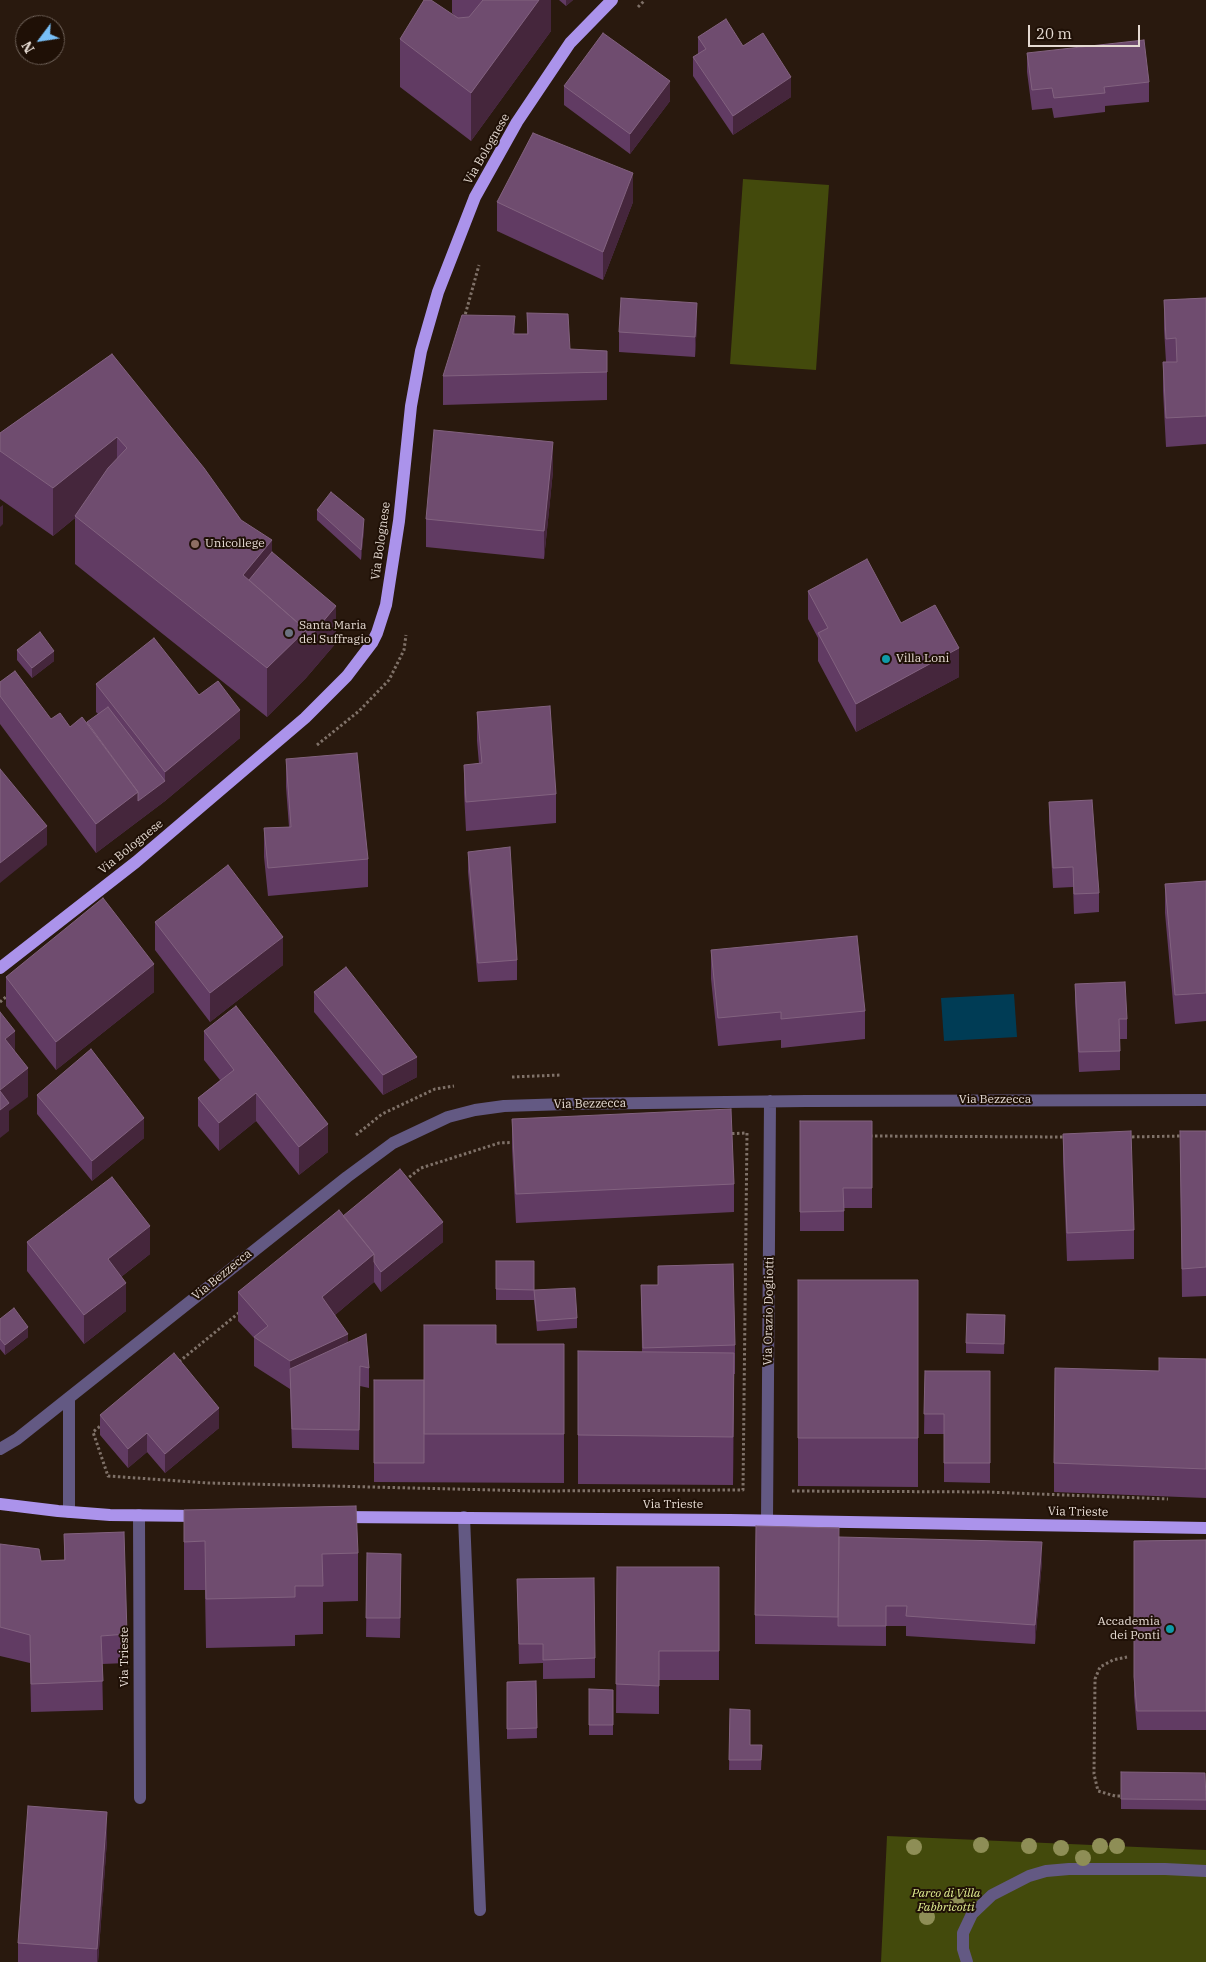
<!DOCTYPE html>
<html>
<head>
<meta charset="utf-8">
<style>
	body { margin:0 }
	#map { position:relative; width:1206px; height:1962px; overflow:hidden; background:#29190e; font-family:"IBM Plex Serif",serif }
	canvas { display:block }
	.north { position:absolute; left:15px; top:15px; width:50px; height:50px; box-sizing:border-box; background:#1f1006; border:1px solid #6e6158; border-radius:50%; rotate:239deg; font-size:14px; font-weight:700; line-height:20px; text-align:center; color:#e5dad2 }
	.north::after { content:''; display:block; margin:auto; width:18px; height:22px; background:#78bff7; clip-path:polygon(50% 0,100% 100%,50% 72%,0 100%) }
	.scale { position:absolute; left:1028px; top:25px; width:112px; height:22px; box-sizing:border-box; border:2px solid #e5dad2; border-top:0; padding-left:6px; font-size:15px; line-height:18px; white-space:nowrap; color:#e5dad2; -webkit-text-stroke:4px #1f1006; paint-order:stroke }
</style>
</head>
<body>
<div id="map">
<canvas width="1206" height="1962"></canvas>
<div class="north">N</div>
<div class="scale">20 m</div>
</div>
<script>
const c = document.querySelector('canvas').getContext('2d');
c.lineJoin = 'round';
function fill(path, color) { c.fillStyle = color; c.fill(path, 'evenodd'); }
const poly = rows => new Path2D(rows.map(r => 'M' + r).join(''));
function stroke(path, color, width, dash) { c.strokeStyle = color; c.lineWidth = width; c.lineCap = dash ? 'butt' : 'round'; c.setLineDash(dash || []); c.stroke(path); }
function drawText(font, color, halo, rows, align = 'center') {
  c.font = font + ' "IBM Plex Serif",serif'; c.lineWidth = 4; c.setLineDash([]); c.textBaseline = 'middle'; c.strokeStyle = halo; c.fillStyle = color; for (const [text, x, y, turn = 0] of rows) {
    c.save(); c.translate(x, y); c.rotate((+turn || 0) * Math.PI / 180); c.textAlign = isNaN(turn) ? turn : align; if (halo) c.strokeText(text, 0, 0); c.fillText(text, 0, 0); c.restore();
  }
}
fill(poly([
	[743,179,829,185,816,370,730,364],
	[887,1836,1206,1850,1206,1962,881,1962]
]), '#434a0c');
fill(poly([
	[1014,994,1017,1037,944,1041,941,998]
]), '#003c55');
stroke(poly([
	[638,7,645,0],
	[464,319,479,265],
	[317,745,359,711,389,680,404,650,406,635],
	[0,1002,7,996],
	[512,1077,560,1075],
	[747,1133,743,1490,535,1491,208,1483,108,1476,93,1432,328,1240,421,1168,499,1143,747,1133],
	[356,1135,382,1114,435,1089,454,1086],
	[870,1136,1066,1137],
	[1127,1137,1183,1136],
	[792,1491,987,1492,1168,1499],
	[1125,1796,1115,1796,1098,1791,1094,1774,1095,1679,1100,1667,1113,1660,1127,1657]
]), '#7f7168', 3, [2.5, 2.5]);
stroke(poly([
	[69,1398,69,1512],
	[0,1449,17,1439,347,1177,393,1143,448,1117,475,1110,504,1106,567,1104,806,1101,1206,1100],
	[139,1515,140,1798],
	[464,1517,480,1910],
	[767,1520,770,1101],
	[967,1962,963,1949,963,1933,972,1914,992,1895,1029,1876,1046,1871,1069,1869,1165,1869,1206,1871]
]), '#635983', 12);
stroke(poly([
	[0,968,136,862,305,718,347,676,372,643,377,633,386,605,399,521,411,406,421,351,438,292,475,197,517,122,570,43,612,0],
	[0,1504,58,1511,110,1515,199,1516],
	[339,1517,730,1520,1206,1528]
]), '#ab93eb', 12);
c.fillStyle = '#8e8e56';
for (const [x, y] of [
	[981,1845],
	[1029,1846],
	[1100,1846],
	[1117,1846],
	[914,1847],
	[1061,1848],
	[1083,1858],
	[957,1904],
	[927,1917]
]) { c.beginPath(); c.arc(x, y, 8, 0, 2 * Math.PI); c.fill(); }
fill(poly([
	[452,0,551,0,551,31,471,141,400,87,400,39,455,16,452,13],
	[559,0,573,0,566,6],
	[698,37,743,46,791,97,733,135,693,76,693,57,698,54],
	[1027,53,1149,82,1149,102,1105,106,1105,112,1054,118,1052,108,1032,110,1027,72],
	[564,86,670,101,630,154,564,105],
	[497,202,633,202,603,280,497,231],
	[1206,298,1206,444,1166,447,1163,391,1163,362,1166,362,1164,329,1164,300],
	[527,313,570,349,607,351,607,400,443,405,443,376,515,334,527,334],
	[697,322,695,357,619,352,619,332],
	[112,354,241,520,272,552,336,643,306,678,267,717,75,564,75,518,53,536,0,499,0,433],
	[553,471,544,559,426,547,426,519],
	[317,510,364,529,361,560,317,520],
	[808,591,901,623,959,677,856,732,818,661,818,638,808,619],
	[17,650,54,661,32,678,17,660],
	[0,682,51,719,70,727,87,722,98,714,96,712,96,684,199,695,240,738,165,801,96,853,0,724],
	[477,712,556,794,556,823,466,831,464,793,464,765,479,764,477,741],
	[286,759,368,859,368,887,268,896,264,857,264,828,289,827,286,787],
	[1049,802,1099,893,1099,912,1074,914,1073,887,1053,888,1049,822],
	[468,852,517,960,517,980,478,982,468,872],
	[1206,881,1206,1021,1175,1024,1165,913,1165,884],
	[155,922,283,965,210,1022,155,950],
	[711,950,865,1011,865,1039,781,1048,781,1040,718,1046,711,979],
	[6,977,154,992,56,1070,6,1006],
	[1075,984,1127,1019,1127,1039,1120,1039,1120,1070,1079,1072,1075,1003],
	[314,992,417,1077,383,1095,314,1012],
	[204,1031,328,1152,299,1175,256,1121,219,1151,198,1126,198,1098,220,1080,204,1060],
	[37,1095,144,1138,92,1181,37,1114],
	[512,1119,734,1184,734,1212,516,1223,512,1148],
	[800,1121,872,1121,872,1208,844,1208,844,1231,800,1231],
	[1180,1131,1206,1131,1206,1296,1182,1297],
	[1063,1134,1134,1230,1134,1259,1067,1261,1063,1162],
	[343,1216,443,1242,381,1292,374,1282,335,1315,348,1343,369,1368,369,1388,360,1386,359,1450,292,1448,290,1389,254,1366,254,1338,238,1321,238,1292],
	[27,1242,150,1254,121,1277,126,1311,84,1344,27,1271],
	[496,1261,534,1290,577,1318,577,1328,537,1331,534,1300,496,1300],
	[798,1280,918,1280,918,1487,798,1486],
	[641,1285,735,1345,735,1374,734,1374,733,1485,578,1484,578,1351,642,1352],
	[1005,1315,1004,1354,966,1353,966,1343],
	[0,1319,28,1337,5,1355,0,1349],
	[496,1344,564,1344,564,1483,374,1482,374,1400,424,1380],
	[1206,1359,1206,1498,1054,1492,1054,1463,1159,1371],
	[925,1371,990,1371,990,1483,944,1482,944,1434,924,1434],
	[100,1415,219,1428,165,1473,147,1452,128,1468,100,1435],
	[184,1510,358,1553,358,1601,323,1602,323,1634,295,1635,295,1646,206,1648,205,1590,184,1590],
	[64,1534,127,1634,127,1663,102,1664,103,1710,31,1712,30,1663,0,1656,0,1544,41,1561,64,1560],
	[839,1537,1042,1561,1035,1644,906,1636,906,1626,886,1626,886,1646,755,1644,755,1615],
	[1206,1540,1206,1730,1137,1730,1134,1696,1134,1541],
	[367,1553,401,1573,400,1638,366,1637],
	[617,1567,719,1567,719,1680,659,1680,659,1714,616,1713],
	[517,1579,595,1658,595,1678,543,1679,543,1663,519,1664],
	[536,1681,537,1738,507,1739,507,1682],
	[589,1689,613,1690,613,1735,589,1735],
	[730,1709,750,1745,762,1745,761,1770,729,1770],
	[1121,1772,1206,1792,1206,1810,1121,1809],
	[107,1840,98,1962,18,1962,18,1943]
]), '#613b63');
fill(poly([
	[539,0,551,0,551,31,471,141,471,93],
	[566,0,573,0,566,6],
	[791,77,791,97,733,135,733,116],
	[670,81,670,101,630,154,630,134],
	[633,173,633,202,603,280,603,252],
	[697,303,697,322,695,357,695,337],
	[515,316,515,345,513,334],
	[117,437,117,485,75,516,75,518,53,536,53,488],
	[553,442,553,471,544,559,544,531],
	[3,505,3,524,0,527,0,507],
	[364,519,364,529,361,560,361,550],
	[272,540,272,588,260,602,243,575],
	[336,606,336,643,306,678,267,717,267,668,306,630],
	[959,648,959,677,856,732,856,704],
	[54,651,54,661,32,678,32,668],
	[240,710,240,738,165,801,96,853,96,824,138,792,165,781,165,772],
	[47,826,47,845,0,883,0,863],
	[283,937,283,965,210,1022,210,993],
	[154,964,154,992,56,1070,56,1042],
	[15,1031,15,1060,5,1039],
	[417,1057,417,1077,383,1095,383,1075],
	[28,1068,28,1097,9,1111,9,1131,0,1138,0,1090],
	[256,1093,256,1121,219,1151,219,1123],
	[144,1118,144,1138,92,1181,92,1161],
	[328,1124,328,1152,299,1175,299,1147],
	[443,1222,443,1242,381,1292,381,1272],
	[150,1226,150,1254,108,1287,108,1259],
	[374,1254,374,1282,322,1326,322,1297],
	[126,1283,126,1311,84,1344,84,1315],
	[28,1327,28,1337,5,1355,5,1345],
	[348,1334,348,1362,291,1389,290,1361],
	[734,1353,734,1401,733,1485,733,1437],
	[219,1408,219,1428,165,1473,165,1454],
	[147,1433,147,1452,128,1468,128,1449],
	[1042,1542,1042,1561,1035,1644,1035,1625],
	[401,1554,401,1573,400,1638,400,1618],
	[107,1812,107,1840,98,1962,97,1962,97,1949]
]), '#45263c');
const building = poly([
	[424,0,431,0,458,18,469,17,483,0,539,0,471,93,400,39,424,0],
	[726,19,743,46,763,33,791,77,733,116,693,57,706,49,698,37,726,19],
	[603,33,670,81,630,134,564,86,603,33],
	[1144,40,1149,82,1104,87,1105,93,1054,98,1052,88,1032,90,1027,53,1144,40],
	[533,133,633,173,603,252,497,202,533,133],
	[621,298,697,303,695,337,619,332,621,298],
	[1206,298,1206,416,1166,418,1163,362,1177,362,1176,338,1166,339,1164,300,1206,298],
	[527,313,568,314,570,349,607,351,607,372,443,376,462,315,515,316,513,334,528,334,527,313],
	[112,354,204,468,241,520,272,540,243,575,306,630,267,668,75,516,108,468,127,448,117,437,53,488,0,451,0,433,112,354],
	[434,430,553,442,544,531,426,519,434,430],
	[331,492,364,519,361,550,317,510,331,492],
	[272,552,336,606,306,642,306,630,249,580,272,552],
	[867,559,901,623,935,605,959,648,856,704,818,633,828,628,808,591,867,559],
	[40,632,54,651,32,668,17,650,40,632],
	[154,638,199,695,218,681,240,710,165,772,96,684,154,638],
	[15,671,51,719,60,713,70,727,82,717,138,792,96,824,0,696,0,682,15,671],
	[550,706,556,794,466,802,464,765,482,763,477,712,550,706],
	[108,707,165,781,138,801,138,792,87,722,108,707],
	[357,753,368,859,268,868,264,828,291,827,286,759,357,753],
	[0,769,47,826,0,863,0,769],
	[1092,800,1099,893,1074,894,1073,867,1053,868,1049,802,1092,800],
	[510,847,517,960,478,963,468,852,510,847],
	[228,865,283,937,210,993,155,922,228,865],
	[1206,881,1206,993,1175,995,1165,884,1206,881],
	[103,898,154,964,56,1042,6,977,103,898],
	[857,936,865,1011,781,1019,781,1012,718,1018,711,950,857,936],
	[346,967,417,1057,383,1075,314,992,346,967],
	[1125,982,1127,1019,1119,1019,1120,1051,1079,1052,1075,984,1125,982],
	[236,1006,328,1124,299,1147,256,1093,219,1123,198,1098,234,1070,204,1031,236,1006],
	[0,1012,15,1031,5,1039,28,1068,0,1090,0,1012],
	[91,1049,144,1118,92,1161,37,1095,91,1049],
	[0,1091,9,1103,0,1110,0,1091],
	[731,1109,734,1184,516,1194,512,1119,731,1109],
	[800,1121,872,1121,872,1188,843,1188,844,1211,800,1212,800,1121],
	[1131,1131,1134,1230,1067,1233,1063,1134,1131,1131],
	[1180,1131,1206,1131,1206,1267,1182,1269,1180,1131],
	[400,1169,443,1222,381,1272,374,1262,374,1254,343,1216,400,1169],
	[112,1177,150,1226,108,1259,126,1283,84,1315,27,1242,112,1177],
	[339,1210,374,1254,322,1297,348,1334,290,1361,254,1337,268,1326,238,1292,339,1210],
	[496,1261,534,1261,534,1290,575,1288,577,1318,537,1321,534,1290,496,1289,496,1261],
	[733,1264,735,1345,643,1348,641,1285,658,1285,658,1266,733,1264],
	[798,1280,918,1280,918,1438,798,1438,798,1280],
	[14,1308,28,1327,5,1345,0,1339,0,1319,14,1308],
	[967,1314,1005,1315,1004,1344,966,1343,967,1314],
	[424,1325,496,1325,496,1344,564,1344,564,1434,424,1434,424,1325],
	[366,1334,369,1368,360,1366,359,1430,292,1429,290,1369,366,1334],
	[578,1351,734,1353,733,1437,578,1435,578,1351],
	[174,1353,219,1408,165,1454,147,1433,128,1449,100,1415,174,1353],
	[1159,1358,1206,1359,1206,1469,1054,1463,1055,1368,1159,1371,1159,1358],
	[925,1371,990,1371,990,1463,944,1463,944,1414,924,1414,925,1371],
	[374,1380,424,1380,424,1463,374,1463,374,1380],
	[356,1506,358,1553,322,1554,323,1586,295,1586,295,1597,206,1599,205,1541,184,1542,184,1510,356,1506],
	[756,1526,839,1528,838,1617,755,1615,756,1526],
	[124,1532,127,1634,101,1636,103,1681,31,1684,30,1635,0,1627,0,1544,39,1549,41,1561,65,1560,64,1534,124,1532],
	[839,1537,1042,1542,1035,1625,906,1616,907,1606,886,1606,886,1626,838,1626,839,1537],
	[1206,1540,1206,1711,1137,1711,1134,1677,1134,1541,1206,1540],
	[367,1553,401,1554,400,1618,366,1618,367,1553],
	[617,1567,719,1567,719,1651,659,1651,659,1686,616,1684,617,1567],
	[594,1578,595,1658,543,1660,543,1644,519,1644,517,1579,594,1578],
	[536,1681,537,1728,507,1729,507,1682,536,1681],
	[589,1689,613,1690,613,1725,589,1725,589,1689],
	[730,1709,750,1710,750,1745,762,1745,761,1760,729,1760,730,1709],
	[1121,1772,1205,1773,1206,1800,1121,1799,1121,1772],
	[28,1806,107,1812,97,1949,18,1943,28,1806]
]);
fill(building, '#6f4c6f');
stroke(building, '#82627f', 1);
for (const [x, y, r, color] of [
	[195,544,5,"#8d6e63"],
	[289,633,5,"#6b7280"],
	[886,659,5,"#0f9aa8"],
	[1170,1629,5,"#0f9aa8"]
]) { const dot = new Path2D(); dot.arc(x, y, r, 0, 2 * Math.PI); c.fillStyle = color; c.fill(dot); stroke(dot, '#1f1006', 2); }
drawText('12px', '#e5dad2', '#1f1006', [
	["Via Bolognese",487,149,-60],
	["Via Bolognese",381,541,-82],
	["Via Bolognese",131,847,-39],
	["Via Bezzecca",995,1100],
	["Via Bezzecca",590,1104,-1],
	["Via Bezzecca",222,1275,-39],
	["Via Orazio Dogliotti",769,1311,-89],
	["Via Trieste",673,1505],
	["Via Trieste",1078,1512,1],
	["Via Trieste",125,1657,-90]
]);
drawText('12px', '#e5dad2', '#1f1006', [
	["Unicollege",205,544],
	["Santa Maria",299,626],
	["del Suffragio",299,640],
	["Villa Loni",896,659],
	["Accademia",1160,1622,"right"],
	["dei Ponti",1160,1636,"right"]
], 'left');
drawText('italic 12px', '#e0ee91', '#1f1006', [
	["Parco di Villa",946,1894],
	["Fabbricotti",946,1908]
]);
</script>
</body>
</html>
